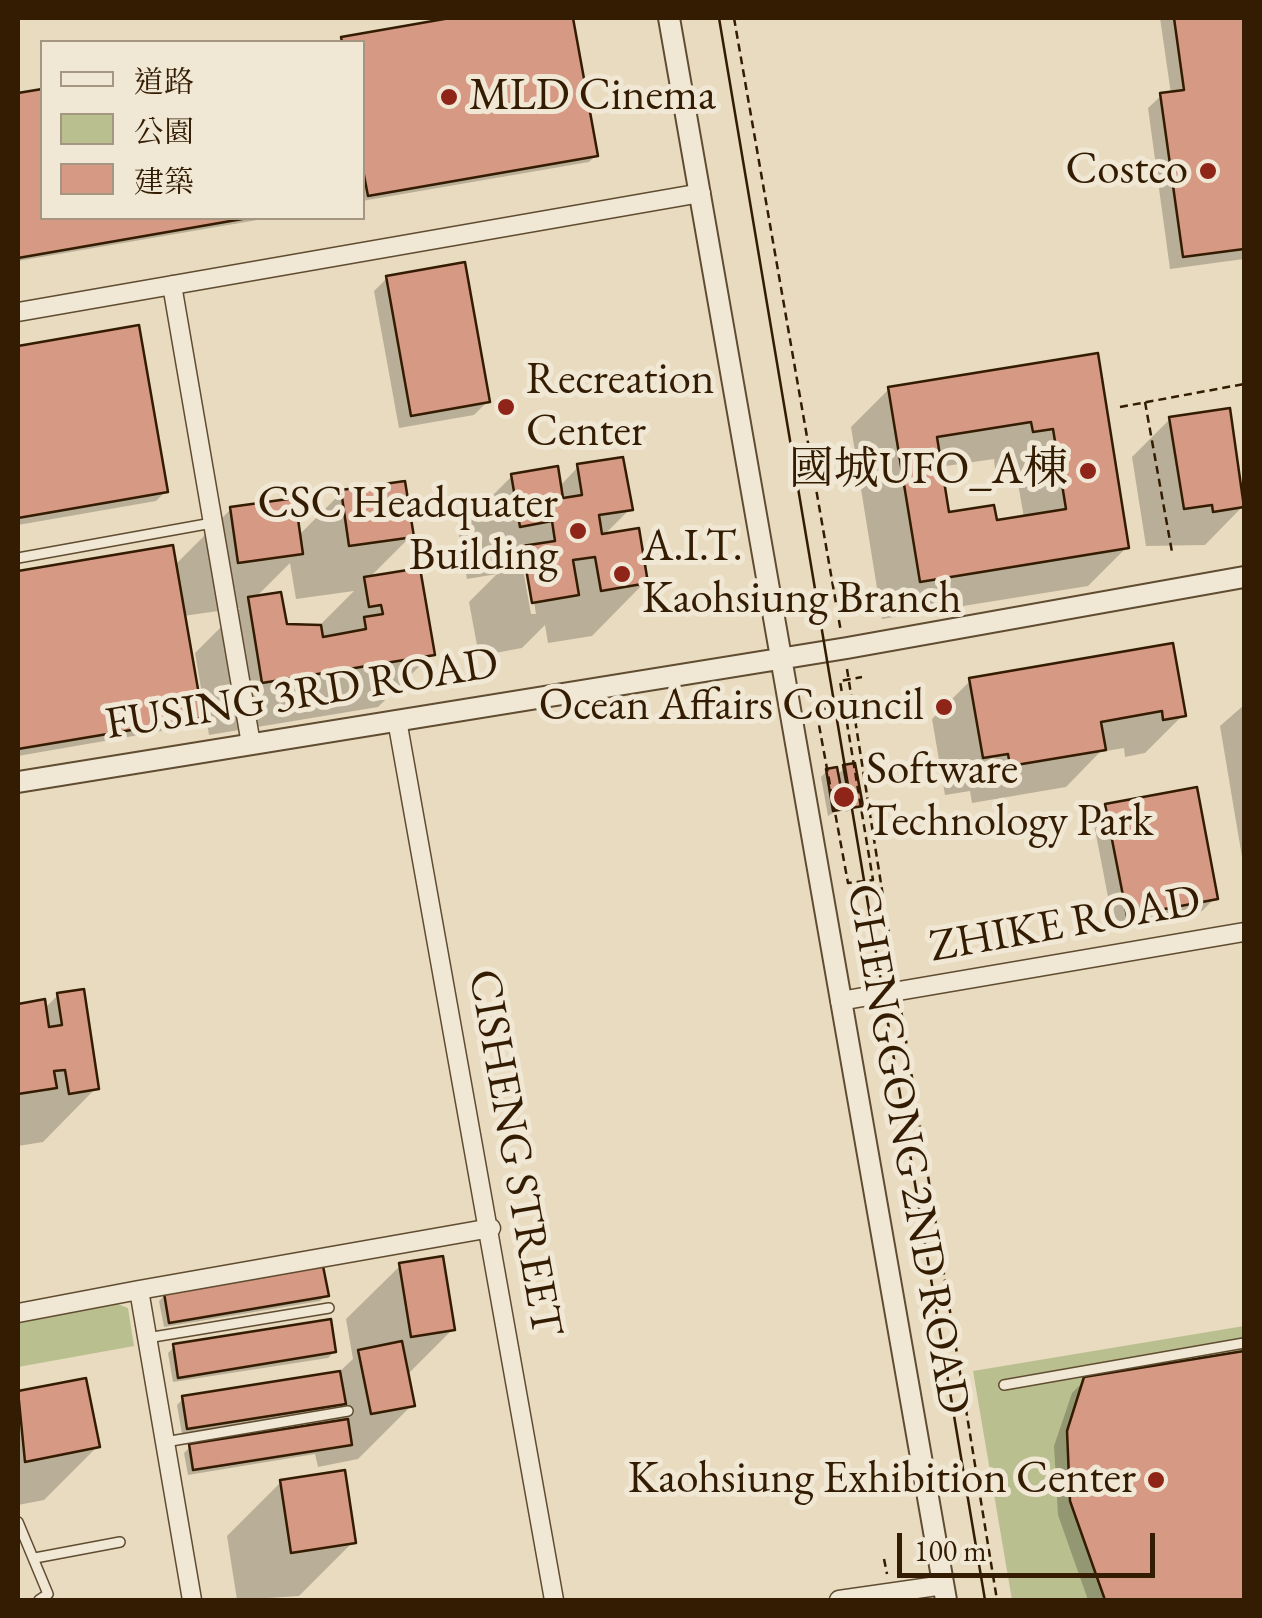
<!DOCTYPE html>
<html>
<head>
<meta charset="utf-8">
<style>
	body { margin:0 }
	#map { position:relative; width:1262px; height:1618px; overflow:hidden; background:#e8dbbf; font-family:"EB Garamond","Noto Serif TC",serif }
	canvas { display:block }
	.frame { position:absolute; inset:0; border:20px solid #331c02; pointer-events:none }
	.legend { position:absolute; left:40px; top:40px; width:325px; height:180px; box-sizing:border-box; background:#f0e8d5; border:2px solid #a49681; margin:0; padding:12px 18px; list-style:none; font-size:30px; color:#331c02 }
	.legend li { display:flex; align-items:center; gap:20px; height:50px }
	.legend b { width:50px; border:2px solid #a49681 }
	.scale { position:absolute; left:897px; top:1533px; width:258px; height:45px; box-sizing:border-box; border:5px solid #331c02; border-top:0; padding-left:12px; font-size:30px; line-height:35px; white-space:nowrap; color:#331c02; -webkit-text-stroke:8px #f0e8d5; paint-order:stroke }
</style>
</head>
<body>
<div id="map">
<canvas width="1262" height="1618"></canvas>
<div class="frame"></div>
<ul class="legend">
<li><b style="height:12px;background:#f0e8d5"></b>道路</li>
<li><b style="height:28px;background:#babf8f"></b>公園</li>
<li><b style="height:28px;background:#d69983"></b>建築</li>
</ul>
<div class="scale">100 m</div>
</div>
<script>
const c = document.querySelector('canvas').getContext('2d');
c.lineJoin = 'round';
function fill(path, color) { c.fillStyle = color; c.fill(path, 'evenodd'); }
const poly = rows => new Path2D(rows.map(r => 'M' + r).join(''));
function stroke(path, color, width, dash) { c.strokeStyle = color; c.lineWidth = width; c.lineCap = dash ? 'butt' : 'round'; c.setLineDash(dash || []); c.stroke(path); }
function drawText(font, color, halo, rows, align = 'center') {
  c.font = font + ' "EB Garamond","Noto Serif TC",serif'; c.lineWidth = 10; c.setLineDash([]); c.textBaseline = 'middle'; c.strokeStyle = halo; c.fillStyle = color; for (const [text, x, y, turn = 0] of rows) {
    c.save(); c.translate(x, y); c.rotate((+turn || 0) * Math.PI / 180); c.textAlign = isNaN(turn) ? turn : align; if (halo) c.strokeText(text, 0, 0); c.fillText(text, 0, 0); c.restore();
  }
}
fill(poly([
	[115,1303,128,1308,134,1346,18,1367,18,1320],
	[1244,1326,1244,1600,1012,1600,973,1371]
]), '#babf8f');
fill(poly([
	[465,18,570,18,595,156,589,162,362,201,362,42,338,42],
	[1160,18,1244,18,1244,259,1170,269,1148,108,1162,95,1171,94],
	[42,91,42,218,269,218,18,261,18,96],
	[387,278,488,401,474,415,399,428,374,291],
	[137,328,166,491,156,501,18,525,18,348],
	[1095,356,1126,548,1088,586,882,619,851,427,889,389],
	[994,459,995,469,1015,466,1024,518,995,523,947,515,939,467],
	[1170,419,1243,506,1205,545,1146,546,1132,457],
	[578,467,630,509,603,536,645,582,592,636,548,643,545,625,522,648,479,656,469,602,497,574,467,579,458,530,512,476,559,487],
	[528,565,536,614,531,614,523,569],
	[342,492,411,536,368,579,432,654,378,707,209,735,195,653,240,608,183,616,200,717,191,726,18,756,18,574,171,548,174,566,231,509,298,536],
	[290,563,296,599,354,591,317,628,285,627,255,598],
	[1171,646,1183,715,1145,753,1125,757,1124,748,1100,752,1066,787,972,803,970,791,945,795,932,719,970,681],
	[1244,705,1244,869,1220,726],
	[845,768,860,805,846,812,845,806,828,816,821,777,827,771,836,776],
	[1106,806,1215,898,1202,911,1114,928,1093,819],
	[58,995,96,1088,43,1142,18,1146,18,1006,43,1002,44,1009],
	[400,1266,453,1329,406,1376,412,1405,358,1459,318,1467,315,1454,188,1475,184,1453,190,1447,310,1428,307,1414,182,1434,177,1405,183,1399,337,1374,353,1359,346,1319],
	[165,1295,326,1295,320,1301,164,1327,159,1301],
	[174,1347,334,1352,328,1358,173,1382,168,1353],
	[1244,1353,1244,1600,1088,1600,1058,1515,1054,1446,1072,1393,1086,1379],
	[84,1380,97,1447,44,1500,18,1505,18,1393],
	[281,1482,353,1542,299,1596,237,1600,227,1536]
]), '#0003');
const building = poly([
	[450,18,573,18,598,156,368,196,362,165,362,42,342,42,341,37,450,18],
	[1174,18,1244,18,1244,249,1183,257,1160,93,1184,90,1174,18],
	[42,89,42,218,248,218,18,258,18,93,42,89],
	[465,262,490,402,411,416,386,276,465,262],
	[139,325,168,492,18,518,18,346,139,325],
	[1098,353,1129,548,920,582,888,387,1098,353],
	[1031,422,1033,432,1053,429,1066,509,997,520,994,505,949,512,937,437,1031,422],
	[1230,408,1244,507,1213,512,1212,505,1184,509,1169,417,1230,408],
	[623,457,633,510,599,515,602,534,639,528,648,583,601,591,595,557,573,560,579,595,532,603,522,546,555,541,552,521,520,527,511,474,558,466,563,498,582,495,577,464,623,457],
	[405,481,414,537,349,546,341,490,405,481],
	[295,498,303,554,238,563,230,507,295,498],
	[173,545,203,718,18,749,18,571,173,545],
	[420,568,435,655,262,683,248,597,281,592,287,624,321,625,323,637,366,629,364,617,383,614,381,605,369,607,364,577,420,568],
	[1173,643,1186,716,1163,720,1162,711,1101,722,1106,750,1010,766,1008,754,983,758,969,678,1173,643],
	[855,763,863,806,851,808,843,765,855,763],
	[837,767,845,809,833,811,826,769,837,767],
	[1197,787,1218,899,1127,916,1105,804,1197,787],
	[84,989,99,1089,69,1094,65,1070,54,1071,57,1088,18,1094,18,1004,45,999,49,1027,62,1025,57,993,84,989],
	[443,1256,455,1330,411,1337,399,1263,443,1256],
	[323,1266,329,1296,169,1323,164,1293,323,1266],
	[331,1319,336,1352,178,1378,173,1344,331,1319],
	[402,1341,415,1406,371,1414,358,1350,402,1341],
	[1244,1351,1244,1600,1105,1600,1070,1501,1067,1431,1084,1377,1244,1351],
	[340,1371,346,1404,187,1429,182,1396,340,1371],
	[86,1378,100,1447,25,1462,18,1391,86,1378],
	[348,1419,352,1445,193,1470,189,1444,348,1419],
	[345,1470,356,1543,291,1553,280,1480,345,1470]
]);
fill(building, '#d69983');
stroke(building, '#331c02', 2.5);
const service = poly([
	[18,558,212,523],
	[147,1338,329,1308],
	[1004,1385,1244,1343],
	[165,1442,348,1411],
	[18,1522,48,1594,39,1600],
	[35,1558,120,1542]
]);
const minor = poly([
	[172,285,251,744],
	[18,312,701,193],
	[397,720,554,1600],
	[840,1001,1244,932],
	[139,1290,491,1228],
	[18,1313,139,1290,192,1600],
	[839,1600,944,1585]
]);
const tertiary = poly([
	[669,18,946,1600],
	[18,782,847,648,1244,577]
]);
stroke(service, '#604c31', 12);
stroke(minor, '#604c31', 21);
stroke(tertiary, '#604c31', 24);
stroke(poly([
	[734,18,841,632],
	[1145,402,1172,552],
	[1120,407,1244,384],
	[847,669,895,972],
	[812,687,848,883,873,880,840,681,862,677],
	[818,710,844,705],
	[901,1010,997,1600],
	[884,1559,887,1574]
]), '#331c02', 2.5, [8, 5]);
stroke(service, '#f0e8d5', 9);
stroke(minor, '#f0e8d5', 18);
stroke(tertiary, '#f0e8d5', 20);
stroke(poly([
	[719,18,985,1600]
]), '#331c02', 2.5);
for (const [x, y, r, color] of [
	[449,97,10,"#8f2418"],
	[1208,171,10,"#8f2418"],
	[506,407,10,"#8f2418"],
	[1088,471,10,"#8f2418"],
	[578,531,10,"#8f2418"],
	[622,574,10,"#8f2418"],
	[944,707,10,"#8f2418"],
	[844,797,12,"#8f2418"],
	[1156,1480,10,"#8f2418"]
]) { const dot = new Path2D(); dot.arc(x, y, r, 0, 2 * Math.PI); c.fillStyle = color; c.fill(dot); stroke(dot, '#f0e8d5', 4); }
drawText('45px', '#331c02', '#f0e8d5', [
	["MLD Cinema",469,97,"left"],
	["Costco",1188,171],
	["Recreation",526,381,"left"],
	["Center",526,433,"left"],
	["國城UFO_A棟",1068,471],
	["CSC Headquater",558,505],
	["Building",558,557],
	["A.I.T.",642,548,"left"],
	["Kaohsiung Branch",642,600,"left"],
	["Ocean Affairs Council",924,707],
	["Software",866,771,"left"],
	["Technology Park",866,823,"left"],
	["Kaohsiung Exhibition Center",1136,1480]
], 'right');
drawText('45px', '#331c02', '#f0e8d5', [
	["FUSING 3RD ROAD",302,695,-9],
	["ZHIKE ROAD",1065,925,-10],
	["CHENGGONG 2ND ROAD",907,1149,80],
	["CISHENG STREET",514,1153,80]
]);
</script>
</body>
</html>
